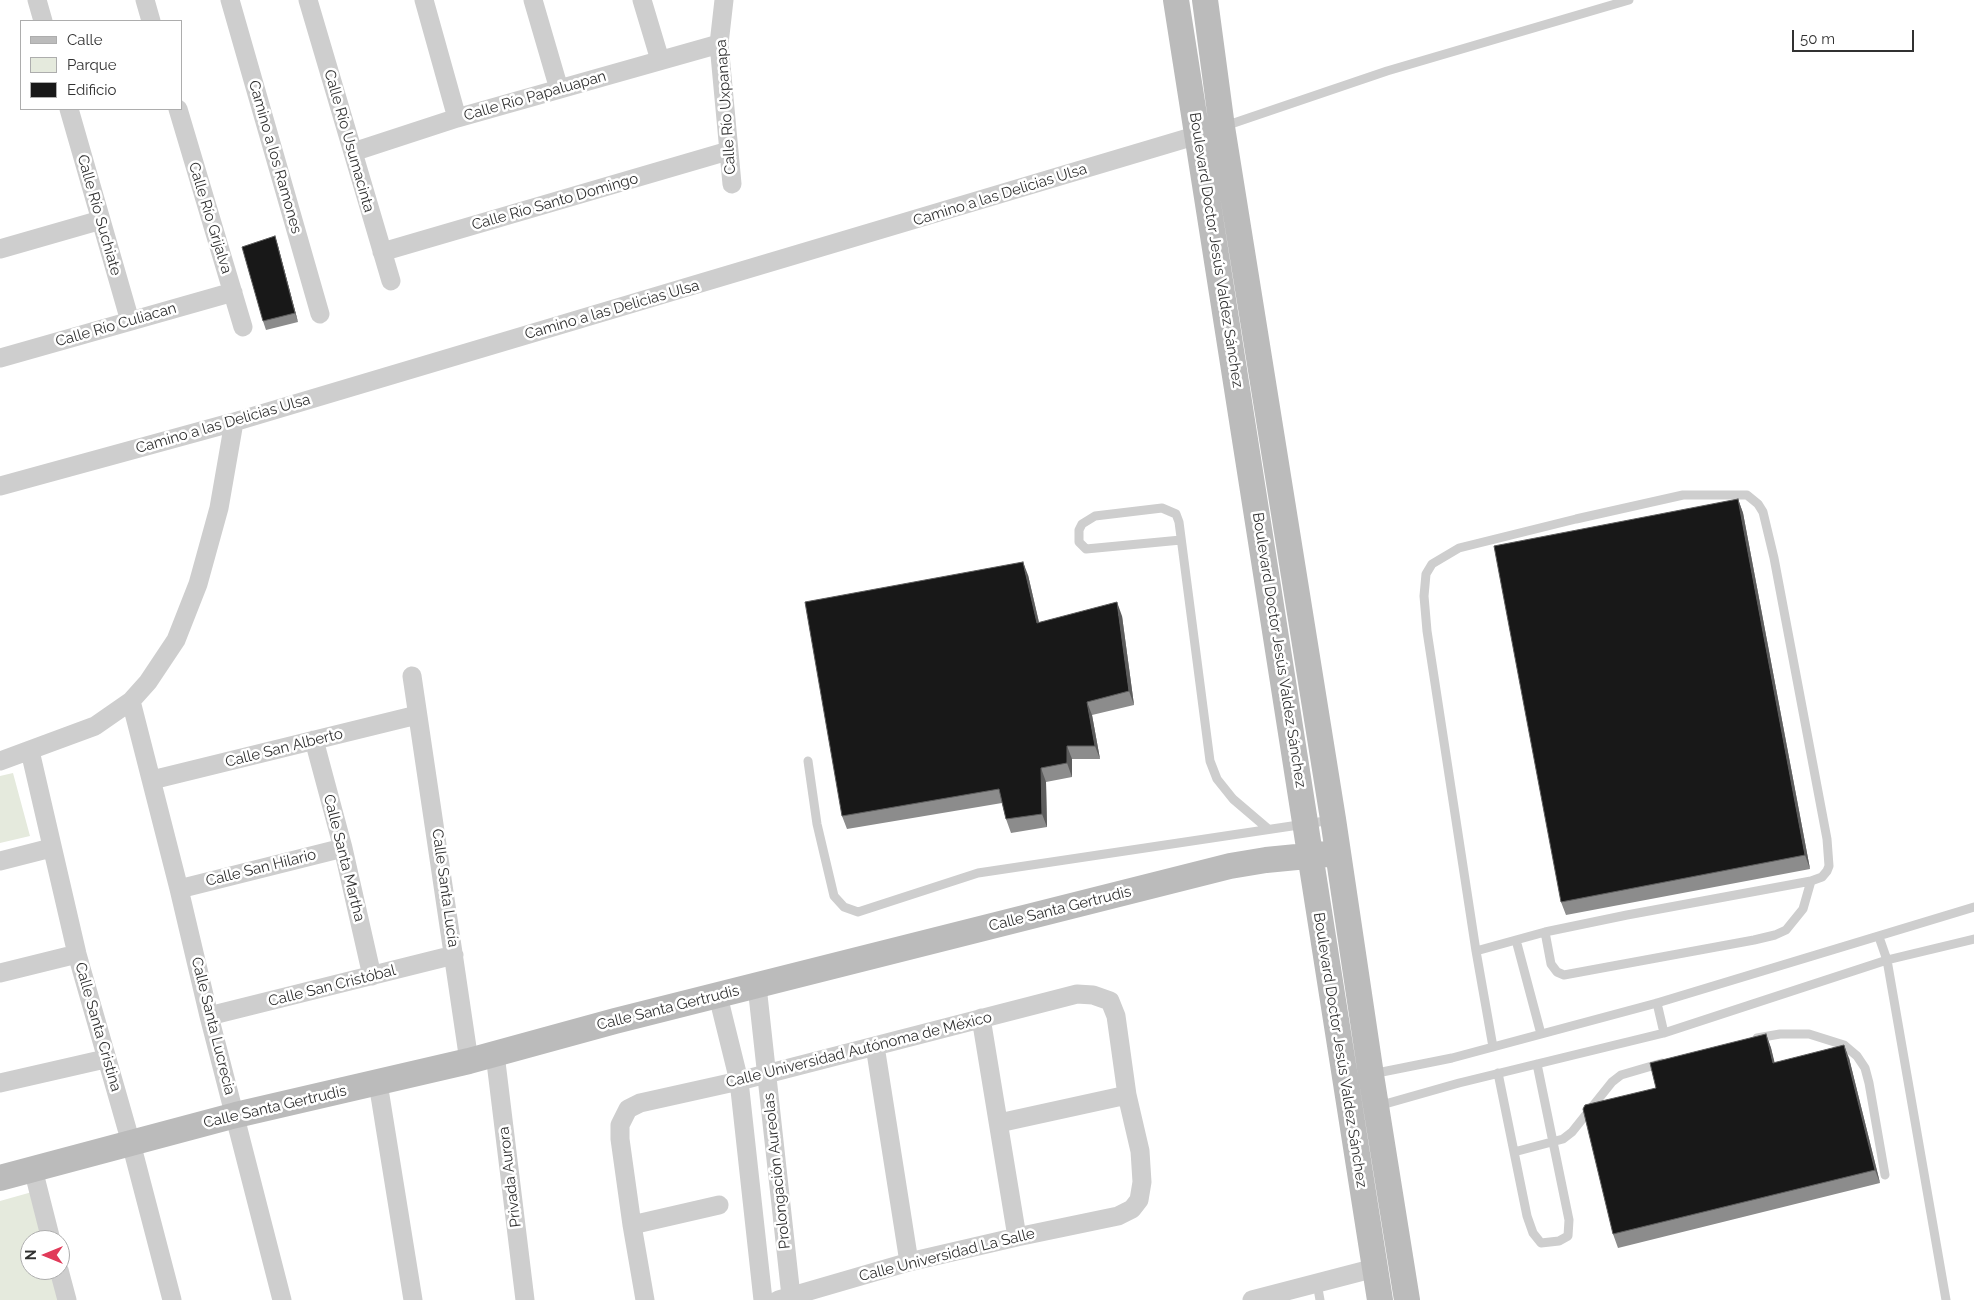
<!DOCTYPE html>
<html>
<head>
<meta charset="utf-8">
<style>
	body { margin:0 }
	#map { position:relative; width:1974px; height:1300px; overflow:hidden; background:#fff; font-family:Raleway,sans-serif }
	canvas { display:block }
	.legend { position:absolute; left:20px; top:20px; width:162px; height:90px; box-sizing:border-box; background:#fff; border:1px solid #adadad; margin:0; padding:6px 9px; list-style:none; font-size:15px; color:#313131 }
	.legend li { display:flex; align-items:center; gap:10px; height:25px }
	.legend b { width:25px; border:1px solid #adadad }
	.north { position:absolute; left:20px; top:1230px; width:50px; height:50px; box-sizing:border-box; background:#fff; border:1px solid #adadad; border-radius:50%; rotate:270deg; font-size:14px; font-weight:700; line-height:20px; text-align:center; color:#313131 }
	.north::after { content:''; display:block; margin:auto; width:18px; height:22px; background:#e13a59; clip-path:polygon(50% 0,100% 100%,50% 72%,0 100%) }
	.scale { position:absolute; left:1792px; top:30px; width:122px; height:22px; box-sizing:border-box; border:2px solid #313131; border-top:0; padding-left:6px; font-size:15px; line-height:18px; white-space:nowrap; color:#313131; -webkit-text-stroke:4px #fff; paint-order:stroke }
</style>
</head>
<body>
<div id="map">
<canvas width="1974" height="1300"></canvas>
<ul class="legend">
<li><b style="height:6px;background:#bbb"></b>Calle</li>
<li><b style="height:14px;background:#e5eadd"></b>Parque</li>
<li><b style="height:14px;background:#181818"></b>Edificio</li>
</ul>
<div class="north">N</div>
<div class="scale">50 m</div>
</div>
<script>
const c = document.querySelector('canvas').getContext('2d');
c.lineJoin = 'round';
function fill(path, color) { c.fillStyle = color; c.fill(path, 'evenodd'); }
const poly = rows => new Path2D(rows.map(r => 'M' + r).join(''));
function stroke(path, color, width, dash) { c.strokeStyle = color; c.lineWidth = width; c.lineCap = dash ? 'butt' : 'round'; c.setLineDash(dash || []); c.stroke(path); }
function drawText(font, color, halo, rows, align = 'center') {
  c.font = font + ' Raleway,sans-serif'; c.lineWidth = 5; c.setLineDash([]); c.textBaseline = 'middle'; c.strokeStyle = halo; c.fillStyle = color; for (const [text, x, y, turn = 0] of rows) {
    c.save(); c.translate(x, y); c.rotate((+turn || 0) * Math.PI / 180); c.textAlign = isNaN(turn) ? turn : align; if (halo) c.strokeText(text, 0, 0); c.fillText(text, 0, 0); c.restore();
  }
}
fill(poly([
	[13,773,30,836,0,843,0,776],
	[32,1192,44,1240,30,1240,30,1270,52,1270,59,1300,0,1300,0,1201]
]), '#e5eadd');
stroke(poly([
	[1225,126,1387,71,1629,0],
	[1181,540,1086,549,1079,542,1079,530,1082,524,1095,516,1162,508,1176,514,1179,522,1210,761,1217,779,1233,799,1267,828],
	[808,761,817,824,834,896,844,907,858,912,978,873,1332,820],
	[1545,932,1551,964,1557,972,1564,975,1754,940,1775,935,1786,930,1803,909,1811,881],
	[1879,937,1887,960,1946,1300],
	[1516,940,1541,1034],
	[1476,951,1545,932,1627,915,1811,881,1822,877,1827,871,1829,866,1827,839,1774,558,1763,512,1758,504,1747,495,1683,495,1576,519,1459,548,1432,564,1426,574,1424,596,1427,631,1476,951,1493,1047],
	[1657,1003,1664,1033],
	[1757,1038,1780,1034,1809,1034,1844,1045,1857,1056,1865,1068,1869,1083,1885,1175],
	[1498,1073,1527,1216,1533,1233,1541,1243,1559,1241,1568,1236,1569,1220,1537,1064],
	[1372,1074,1452,1058,1657,1003,1974,907],
	[1378,1106,1459,1083,1664,1033,1887,960,1974,939],
	[1514,1152,1563,1139,1572,1132,1612,1082,1621,1075,1662,1063],
	[1317,1283,1320,1300]
]), '#cecece', 9);
stroke(poly([
	[37,0,43,21],
	[145,0,151,21],
	[230,0,320,314],
	[308,0,391,281],
	[424,0,457,118],
	[533,0,559,89],
	[642,0,660,60],
	[724,0,719,44,732,184],
	[69,109,130,321],
	[178,109,243,327],
	[353,152,457,118,719,44],
	[0,249,101,220],
	[382,252,728,151],
	[0,358,233,292],
	[0,486,234,422,1208,132],
	[412,676,469,1061],
	[131,701,179,889,209,1016,282,1300],
	[314,740,343,848,372,976],
	[30,751,77,954,131,1143,172,1300],
	[0,761,95,726,131,701,148,682,176,640,198,584,219,508,234,422],
	[152,780,417,715],
	[0,861,51,848],
	[179,889,343,848],
	[0,973,77,954],
	[757,986,791,1296],
	[718,996,739,1081,763,1300],
	[209,1016,454,955],
	[981,1018,1017,1237],
	[875,1046,909,1262],
	[495,1054,525,1300],
	[0,1083,105,1059],
	[378,1083,413,1300],
	[999,1123,1127,1095],
	[33,1169,51,1240],
	[632,1225,719,1205],
	[59,1270,67,1300],
	[645,1300,632,1225,620,1139,620,1125,628,1109,640,1103,739,1081,1077,994,1093,995,1110,1001,1116,1016,1127,1095,1140,1151,1142,1182,1139,1200,1132,1209,1118,1216,1017,1237,909,1262,778,1300],
	[1252,1300,1375,1268]
]), '#cecece', 19);
stroke(poly([
	[1176,0,1380,1300],
	[1205,0,1222,127,1333,819,1371,1075,1407,1300],
	[0,1178,236,1115,469,1061,615,1021,1230,866,1266,860,1338,853]
]), '#bbb', 26);
fill(poly([
	[275,236,278,246,298,322,266,330,263,321],
	[1738,499,1743,513,1810,869,1566,915,1561,902],
	[1028,575,1039,622,1122,616,1134,705,1092,715,1100,759,1072,759,1072,777,1046,782,1047,827,1011,833,1006,819,1002,803,847,829,842,816],
	[1766,1034,1771,1048,1774,1062,1849,1058,1880,1183,1618,1248,1613,1234]
]), '#8c8c8c');
fill(poly([
	[275,236,278,246,298,322,295,313],
	[1738,499,1743,513,1810,869,1805,855],
	[1023,562,1028,575,1042,636,1037,623],
	[1117,602,1122,616,1134,705,1129,691],
	[1087,702,1092,715,1100,759,1095,746],
	[1067,746,1072,759,1072,777,1067,763],
	[1041,768,1046,782,1047,827,1042,814],
	[1766,1034,1771,1048,1778,1076,1773,1063],
	[1844,1045,1849,1058,1880,1183,1875,1170]
]), '#5d5d5d');
const building = poly([
	[275,236,295,313,263,321,242,247,275,236],
	[1738,499,1805,855,1561,902,1494,546,1738,499],
	[1023,562,1037,623,1117,602,1129,691,1087,702,1095,746,1067,746,1067,763,1041,768,1042,814,1006,819,999,789,842,816,805,602,1023,562],
	[1766,1034,1773,1063,1844,1045,1875,1170,1613,1234,1583,1109,1585,1105,1656,1088,1650,1063,1766,1034]
]);
fill(building, '#181818');
stroke(building, '#5d5d5d', 1);
drawText('15px', '#313131', '#fff', [
	["Calle Río Papaluapan",535,96,-16],
	["Calle Río Uxpanapa",726,107,-94],
	["Calle Río Usumacinta",349,141,74],
	["Camino a los Ramones",275,157,74],
	["Camino a las Delicias Ulsa",1000,195,-17],
	["Calle Río Santo Domingo",555,202,-16],
	["Calle Río Suchiate",99,215,74],
	["Calle Río Grijalva",210,218,73],
	["Boulevard Doctor Jesús Valdez Sánchez",1216,250,81],
	["Camino a las Delicias Ulsa",612,310,-16],
	["Calle Río Culiacan",116,325,-16],
	["Camino a las Delicias Ulsa",223,424,-16],
	["Boulevard Doctor Jesús Valdez Sánchez",1279,650,81],
	["Calle San Alberto",284,748,-14],
	["Calle Santa Martha",344,858,76],
	["Calle San Hilario",261,868,-14],
	["Calle Santa Lucía",445,888,82],
	["Calle Santa Gertrudis",1060,909,-14],
	["Calle San Cristóbal",332,986,-14],
	["Calle Santa Gertrudis",668,1008,-14],
	["Calle Santa Lucrecia",213,1026,76],
	["Calle Santa Cristina",98,1027,74],
	["Calle Universidad Autónoma de México",859,1050,-14],
	["Boulevard Doctor Jesús Valdez Sánchez",1340,1050,81],
	["Calle Santa Gertrudis",275,1107,-13],
	["Prolongación Aureolas",777,1171,-96],
	["Privada Aurora",510,1177,-97],
	["Calle Universidad La Salle",947,1255,-14]
]);
</script>
</body>
</html>
